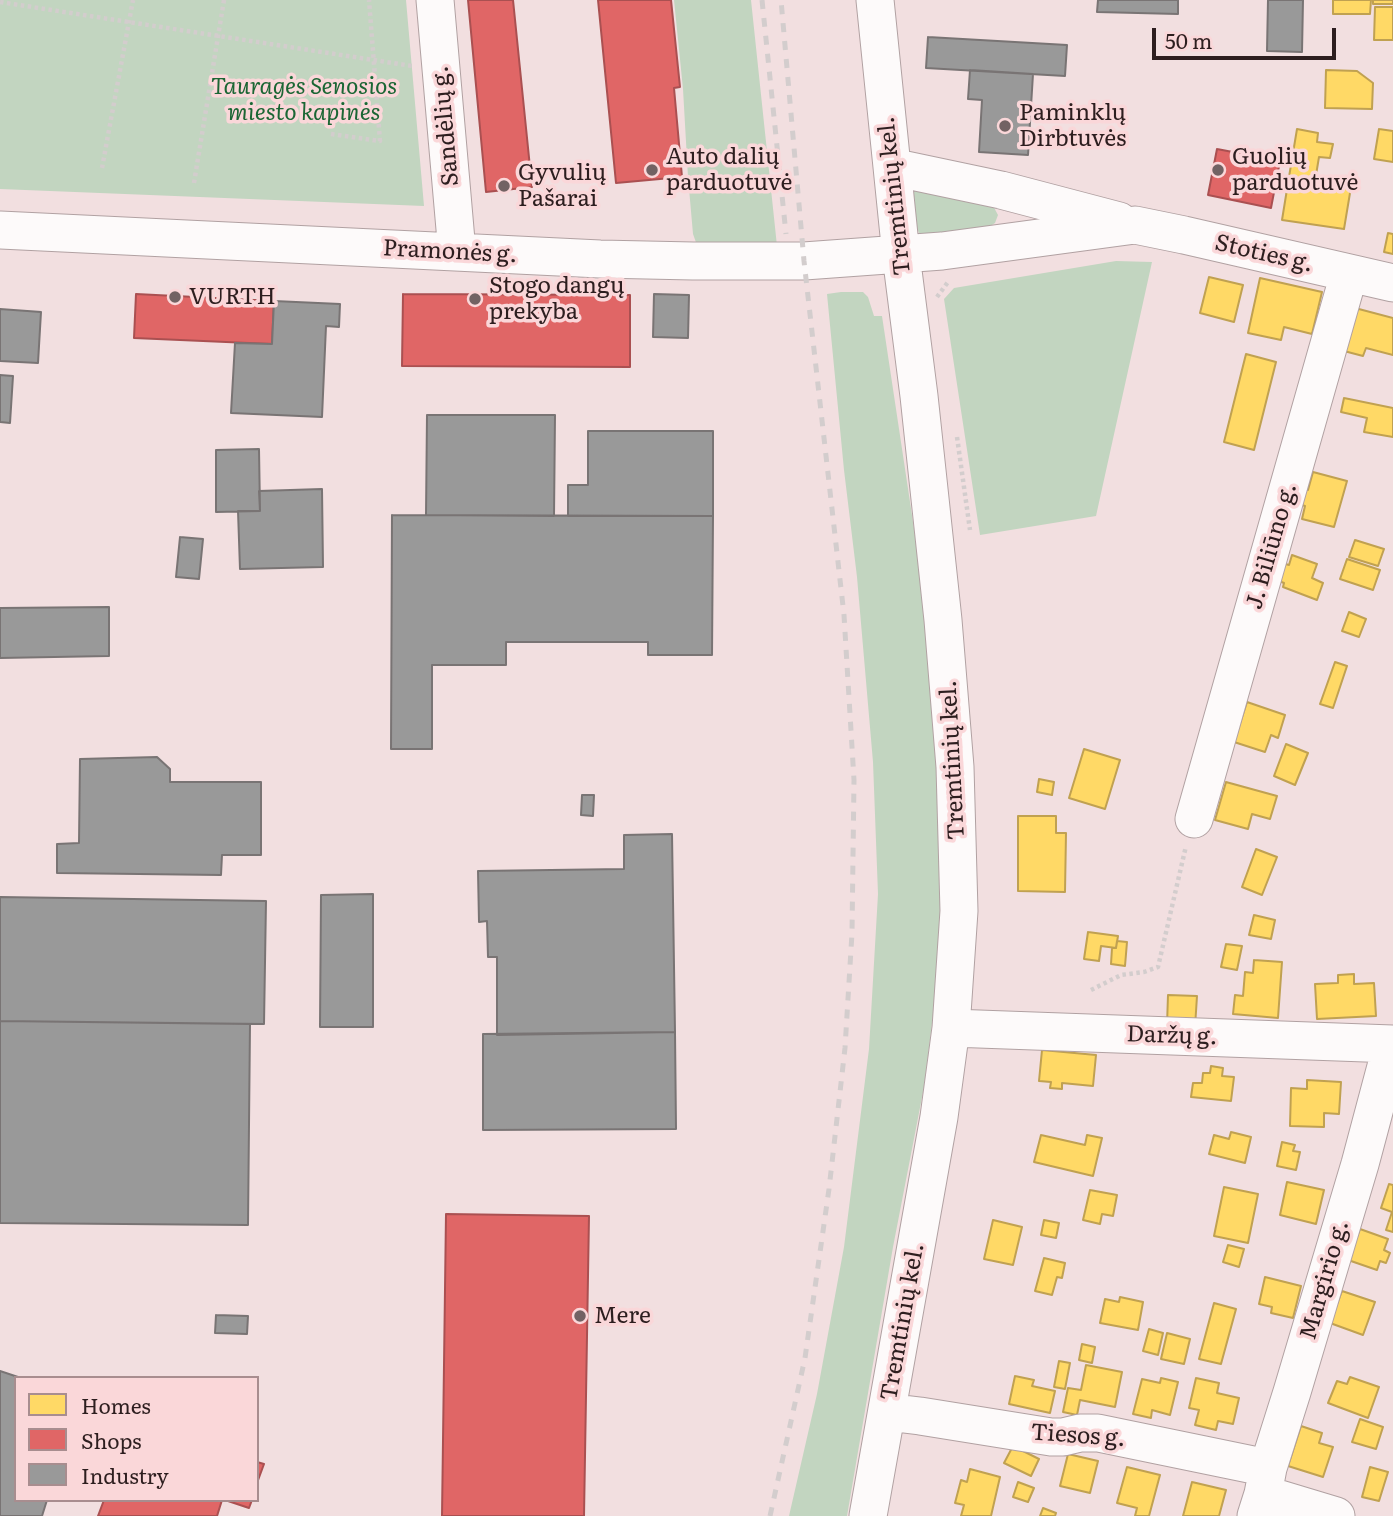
<!DOCTYPE html>
<html>
<head>
<meta charset="utf-8">
<style>
	body { margin:0 }
	#map { position:relative; width:1393px; height:1516px; overflow:hidden; background:#f2dfe0; font-family:Literata,serif }
	canvas { display:block }
	.legend { position:absolute; left:14px; top:1376px; width:245px; height:126px; box-sizing:border-box; background:#fad7d9; border:2px solid #a88d8f; margin:0; padding:9px 12px; list-style:none; font-size:21px; color:#2d1e1f }
	.legend li { display:flex; align-items:center; gap:14px; height:35px }
	.legend b { width:35px; border:2px solid #a88d8f }
	.scale { position:absolute; left:1152px; top:28px; width:184px; height:32px; box-sizing:border-box; border:4px solid #2d1e1f; border-top:0; padding-left:9px; font-size:21px; line-height:24px; white-space:nowrap; color:#2d1e1f; -webkit-text-stroke:5px #fad7d9; paint-order:stroke }
</style>
</head>
<body>
<div id="map">
<canvas width="1393" height="1516"></canvas>
<ul class="legend">
<li><b style="height:19px;background:#ffd966"></b>Homes</li>
<li><b style="height:19px;background:#e06666"></b>Shops</li>
<li><b style="height:19px;background:#999"></b>Industry</li>
</ul>
<div class="scale">50 m</div>
</div>
<script>
const c = document.querySelector('canvas').getContext('2d');
c.lineJoin = 'round';
function fill(path, color) { c.fillStyle = color; c.fill(path, 'evenodd'); }
const poly = rows => new Path2D(rows.map(r => 'M' + r).join(''));
function stroke(path, color, width, dash) { c.strokeStyle = color; c.lineWidth = width; c.lineCap = dash ? 'butt' : 'round'; c.setLineDash(dash || []); c.stroke(path); }
function drawText(font, color, halo, rows, align = 'center') {
  c.font = font + ' Literata,serif'; c.lineWidth = 7; c.setLineDash([]); c.textBaseline = 'middle'; c.strokeStyle = halo; c.fillStyle = color; for (const [text, x, y, turn = 0] of rows) {
    c.save(); c.translate(x, y); c.rotate((+turn || 0) * Math.PI / 180); c.textAlign = isNaN(turn) ? turn : align; if (halo) c.strokeText(text, 0, 0); c.fillText(text, 0, 0); c.restore();
  }
}
fill(poly([
	[0,0,406,0,424,206,0,189],
	[674,0,751,0,777,246,698,248,693,234,688,177,683,89],
	[913,186,991,202,998,215,995,223,987,228,925,237,919,233,917,228],
	[1116,261,1152,262,1096,516,980,535,944,299,954,288],
	[841,292,863,292,868,297,874,316,882,316,921,575,941,752,942,859,939,968,924,1087,893,1247,847,1516,789,1516,817,1394,844,1247,869,1049,878,894,873,762,857,577,844,470,827,294]
]), '#c2d5c0');
const homes = poly([
	[1333,0,1371,0,1370,14,1333,14,1333,0],
	[1373,0,1393,0,1393,4,1373,4,1373,0],
	[1375,7,1393,7,1393,40,1374,40,1375,7],
	[1326,70,1357,71,1373,83,1372,109,1325,108,1326,70],
	[1297,129,1318,133,1317,142,1333,144,1330,158,1319,157,1315,181,1289,177,1297,129],
	[1379,129,1393,131,1393,162,1374,159,1379,129],
	[1289,177,1351,187,1344,229,1282,220,1289,177],
	[1388,233,1393,234,1393,254,1384,252,1388,233],
	[1209,277,1243,285,1234,322,1200,313,1209,277],
	[1260,278,1322,292,1312,334,1284,327,1281,340,1248,333,1260,278],
	[1355,308,1393,318,1393,355,1366,348,1363,356,1344,351,1355,308],
	[1246,354,1276,362,1254,450,1224,442,1246,354],
	[1344,398,1393,408,1393,437,1364,432,1367,418,1341,412,1344,398],
	[1313,472,1347,481,1334,527,1302,519,1305,506,1299,504,1303,489,1308,490,1313,472],
	[1355,540,1384,549,1378,566,1349,557,1355,540],
	[1292,555,1317,564,1312,578,1323,583,1317,600,1283,587,1284,583,1276,580,1282,563,1289,565,1292,555],
	[1347,559,1380,570,1373,590,1340,579,1347,559],
	[1349,612,1366,619,1359,637,1342,631,1349,612],
	[1335,662,1347,666,1333,708,1320,704,1335,662],
	[1247,702,1285,715,1278,738,1271,735,1265,752,1234,742,1247,702],
	[1286,744,1308,753,1295,785,1274,776,1286,744],
	[1084,749,1120,760,1105,809,1069,798,1084,749],
	[1039,779,1054,782,1052,795,1037,792,1039,779],
	[1226,782,1277,796,1270,819,1252,814,1248,829,1215,820,1226,782],
	[1018,816,1056,816,1056,833,1066,833,1065,892,1018,891,1018,816],
	[1256,849,1277,857,1262,895,1242,887,1256,849],
	[1254,915,1275,920,1271,939,1249,935,1254,915],
	[1088,932,1118,936,1116,948,1101,946,1099,961,1084,959,1088,932],
	[1117,941,1127,942,1125,966,1111,964,1112,948,1116,948,1117,941],
	[1226,944,1242,946,1237,970,1221,967,1226,944],
	[1254,960,1282,962,1278,1018,1233,1014,1235,995,1243,996,1245,972,1253,973,1254,960],
	[1354,974,1354,984,1374,983,1376,1016,1317,1019,1315,984,1338,983,1338,975,1354,974],
	[1168,995,1197,996,1195,1027,1167,1025,1168,995],
	[1042,1050,1096,1055,1093,1086,1062,1083,1062,1089,1050,1088,1051,1082,1039,1081,1042,1050],
	[1211,1066,1223,1068,1222,1076,1234,1077,1231,1101,1191,1097,1193,1083,1202,1083,1203,1073,1210,1073,1211,1066],
	[1307,1080,1341,1082,1339,1114,1324,1113,1324,1127,1290,1126,1291,1088,1307,1089,1307,1080],
	[1231,1132,1251,1137,1245,1163,1209,1154,1214,1135,1229,1139,1231,1132],
	[1041,1135,1085,1145,1087,1135,1102,1138,1093,1176,1034,1162,1041,1135],
	[1282,1142,1295,1145,1293,1151,1300,1152,1296,1170,1277,1166,1282,1142],
	[1287,1182,1324,1190,1316,1224,1280,1215,1287,1182],
	[1389,1184,1393,1185,1393,1232,1386,1230,1392,1212,1381,1208,1389,1184],
	[1224,1187,1258,1194,1248,1243,1214,1236,1224,1187],
	[1090,1190,1117,1195,1113,1216,1102,1214,1100,1224,1083,1220,1090,1190],
	[993,1220,1022,1227,1013,1265,984,1259,993,1220],
	[1044,1220,1059,1223,1056,1238,1041,1235,1044,1220],
	[1360,1229,1388,1239,1384,1250,1390,1253,1386,1263,1380,1261,1377,1270,1348,1260,1360,1229],
	[1228,1245,1244,1249,1239,1267,1223,1262,1228,1245],
	[1044,1258,1065,1263,1062,1278,1057,1277,1052,1295,1035,1291,1044,1258],
	[1265,1277,1301,1286,1293,1318,1271,1313,1272,1307,1259,1304,1265,1277],
	[1342,1291,1375,1302,1363,1335,1330,1323,1342,1291],
	[1120,1297,1143,1302,1138,1330,1100,1323,1105,1299,1119,1302,1120,1297],
	[1214,1303,1236,1309,1221,1364,1199,1359,1214,1303],
	[1149,1329,1163,1333,1158,1355,1143,1351,1149,1329],
	[1167,1333,1190,1339,1184,1364,1161,1359,1167,1333],
	[1082,1344,1095,1347,1092,1363,1079,1360,1082,1344],
	[1059,1361,1070,1363,1065,1389,1054,1387,1059,1361],
	[1086,1365,1122,1372,1115,1407,1080,1400,1077,1415,1063,1412,1068,1388,1081,1390,1086,1365],
	[1015,1376,1034,1380,1032,1386,1055,1391,1050,1413,1009,1404,1015,1376],
	[1350,1377,1379,1387,1368,1418,1328,1403,1337,1381,1347,1384,1350,1377],
	[1161,1378,1178,1382,1170,1415,1152,1410,1151,1418,1133,1414,1142,1379,1160,1383,1161,1378],
	[1196,1378,1219,1383,1217,1393,1239,1398,1233,1424,1218,1421,1216,1430,1195,1425,1199,1410,1189,1408,1196,1378],
	[1360,1419,1383,1427,1376,1449,1352,1442,1360,1419],
	[1301,1426,1322,1433,1319,1443,1333,1447,1323,1477,1288,1466,1301,1426],
	[1013,1446,1039,1459,1031,1476,1004,1463,1013,1446],
	[1068,1454,1098,1461,1090,1493,1060,1486,1068,1454],
	[1127,1467,1160,1475,1149,1516,1135,1516,1137,1508,1117,1503,1127,1467],
	[1370,1467,1388,1472,1379,1501,1362,1497,1370,1467],
	[970,1469,1000,1477,991,1516,961,1516,964,1505,955,1503,961,1480,967,1482,970,1469],
	[1018,1482,1034,1488,1028,1502,1013,1497,1018,1482],
	[1192,1482,1226,1490,1219,1516,1183,1516,1192,1482],
	[1043,1508,1056,1513,1055,1516,1040,1516,1043,1508]
]);
fill(homes, '#ffd966');
stroke(homes, '#c0a151', 2);
const shops = poly([
	[468,0,513,0,532,187,486,192,468,0],
	[598,0,671,0,680,87,674,88,682,177,616,183,598,0],
	[1217,149,1280,161,1271,208,1208,195,1217,149],
	[136,294,274,301,272,344,134,338,136,294],
	[403,294,630,295,630,367,402,366,403,294],
	[446,1214,589,1216,584,1516,442,1516,446,1214],
	[257,1462,264,1464,257,1483,257,1462],
	[104,1500,222,1500,217,1516,98,1516,104,1500],
	[225,1500,252,1500,249,1508,225,1500]
]);
fill(shops, '#e06666');
stroke(shops, '#aa5051', 2);
const industry = poly([
	[1098,0,1178,0,1178,14,1097,12,1098,0],
	[1268,0,1303,0,1302,52,1267,51,1268,0],
	[928,37,1067,45,1065,76,926,68,928,37],
	[970,70,1033,74,1028,155,979,152,982,100,968,99,970,70],
	[654,294,689,295,688,338,653,337,654,294],
	[274,301,340,304,339,327,326,326,322,417,231,413,235,343,272,344,274,301],
	[0,309,41,312,38,363,0,361,0,309],
	[0,375,13,376,10,423,0,422,0,375],
	[427,415,555,415,554,516,426,515,427,415],
	[588,431,713,431,713,516,568,516,568,485,588,485,588,431],
	[259,449,260,511,216,512,216,450,259,449],
	[322,489,323,567,240,569,238,511,260,511,259,491,322,489],
	[392,515,713,516,712,655,648,655,648,642,506,642,506,665,432,665,432,749,391,749,392,515],
	[180,537,203,539,199,579,176,577,180,537],
	[109,607,109,656,0,658,0,608,109,607],
	[157,757,170,769,170,782,261,782,261,855,222,855,221,875,57,873,57,844,79,843,80,759,157,757],
	[582,795,594,795,593,816,581,815,582,795],
	[672,834,675,1032,497,1035,497,957,488,957,487,921,479,922,478,871,624,869,624,835,672,834],
	[373,894,373,1027,320,1027,321,895,373,894],
	[0,897,266,901,264,1024,0,1021,0,897],
	[0,1021,250,1024,248,1225,0,1223,0,1021],
	[675,1032,676,1129,483,1130,483,1034,675,1032],
	[216,1315,248,1316,247,1334,215,1333,216,1315],
	[0,1371,21,1378,16,1378,16,1500,47,1500,42,1516,0,1516,0,1371]
]);
fill(industry, '#999');
stroke(industry, '#797474', 2);
const minor = poly([
	[435,0,457,252],
	[892,167,1001,190,1119,221],
	[0,230,600,259,693,261,804,261,942,251,1135,225,1184,235,1393,283],
	[1194,819,1349,274],
	[951,1028,1393,1044],
	[887,1412,920,1416,1051,1437,1063,1437,1080,1433,1098,1433,1268,1468],
	[1263,1494,1336,1516],
	[868,1516,939,1117,951,1028,959,911,955,767,943,620,919,396,901,255,875,0],
	[1256,1516,1263,1494,1268,1468,1292,1392,1360,1164,1392,1044]
]);
stroke(minor, '#b1a1a2', 39);
stroke(poly([
	[0,2,412,66],
	[331,134,380,141,369,0],
	[102,168,133,0],
	[194,183,224,0],
	[937,297,948,282],
	[957,437,970,530],
	[1091,990,1121,975,1144,972,1158,967,1186,846]
]), '#d3cdcd', 4.5, [3.5, 3.5]);
stroke(minor, '#fdfafa', 37);
stroke(poly([
	[762,0,786,234],
	[770,1516,805,1358,829,1189,845,1048,852,933,854,780,844,615,804,261,781,0]
]), '#d3cdcd', 5, [9, 9]);
for (const [x, y, r, color] of [
	[1005,126,7,"#726263"],
	[652,170,7,"#726263"],
	[1218,170,7,"#726263"],
	[504,186,7,"#726263"],
	[175,297,7,"#726263"],
	[475,299,7,"#726263"],
	[580,1316,7,"#726263"]
]) { const dot = new Path2D(); dot.arc(x, y, r, 0, 2 * Math.PI); c.fillStyle = color; c.fill(dot); stroke(dot, '#fad7d9', 2.5); }
drawText('italic 23px', '#1b6634', '#fad7d9', [
	["Tauragės Senosios",304,87],
	["miesto kapinės",304,113]
]);
drawText('23px', '#2d1e1f', '#fad7d9', [
	["Paminklų",1019,113],
	["Dirbtuvės",1019,139],
	["Auto dalių",666,157],
	["parduotuvė",666,183],
	["Guolių",1232,157],
	["parduotuvė",1232,183],
	["Gyvulių",518,173],
	["Pašarai",518,199],
	["Stogo dangų",489,286],
	["prekyba",489,312],
	["VURTH",189,297],
	["Mere",594,1316]
], 'left');
drawText('23px', '#2d1e1f', '#fad7d9', [
	["Sandėlių g.",446,126,-95],
	["Tremtinių kel.",895,196,-96],
	["Pramonės g.",450,252,3],
	["Stoties g.",1264,254,13],
	["J. Biliūno g.",1272,546,-74],
	["Tremtinių kel.",953,760,-93],
	["Daržų g.",1172,1036,2],
	["Margirio g.",1325,1280,-74],
	["Tremtinių kel.",903,1322,-80],
	["Tiesos g.",1078,1436,4]
]);
</script>
</body>
</html>
